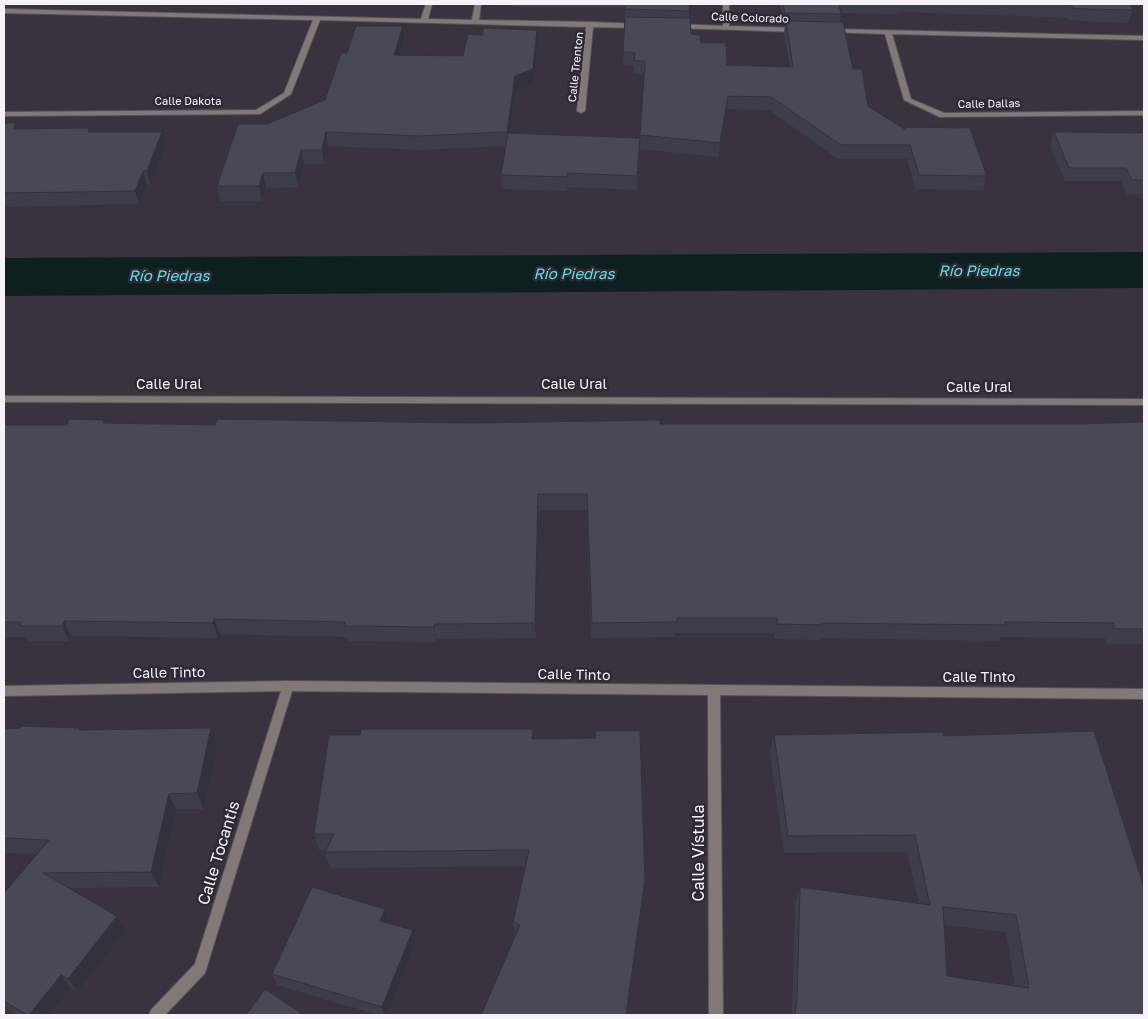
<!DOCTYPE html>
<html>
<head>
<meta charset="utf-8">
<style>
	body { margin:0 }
	#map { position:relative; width:1148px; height:1019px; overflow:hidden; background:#3a333f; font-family:"Golos Text",sans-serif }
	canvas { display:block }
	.frame { position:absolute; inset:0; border:5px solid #f7f2fa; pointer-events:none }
</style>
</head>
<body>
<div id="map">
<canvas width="1148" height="1019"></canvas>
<div class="frame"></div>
</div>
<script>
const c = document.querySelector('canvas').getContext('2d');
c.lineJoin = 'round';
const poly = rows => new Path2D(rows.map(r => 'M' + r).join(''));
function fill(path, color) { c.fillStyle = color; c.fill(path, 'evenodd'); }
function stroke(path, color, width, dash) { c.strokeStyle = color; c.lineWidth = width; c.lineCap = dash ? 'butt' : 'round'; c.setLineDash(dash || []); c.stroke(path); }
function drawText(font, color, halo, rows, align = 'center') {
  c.font = font + ' "Golos Text",sans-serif'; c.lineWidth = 5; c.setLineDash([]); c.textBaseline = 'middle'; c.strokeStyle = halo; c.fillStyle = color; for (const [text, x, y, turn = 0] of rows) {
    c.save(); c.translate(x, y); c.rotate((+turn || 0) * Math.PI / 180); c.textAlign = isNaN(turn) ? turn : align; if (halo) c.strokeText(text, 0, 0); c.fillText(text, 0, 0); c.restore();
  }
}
fill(poly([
	[1144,252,1144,288,4,296,4,258,1144,252]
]), '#0d1f1f');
const minor = poly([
	[426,4,432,4,428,19,472,20,475,4,481,4,479,20,590,22,638,24,641,26,638,28,593,27,585,111,581,113,577,111,586,27,320,20,291,94,260,114,4,116,4,112,256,110,284,93,313,20,4,13,4,9,421,19,426,4],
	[723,4,729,4,729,26,798,28,801,30,798,32,677,28,674,26,677,24,723,26,723,4],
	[832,29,1144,36,1144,40,892,34,911,99,944,113,1144,111,1144,115,940,117,904,100,885,34,830,32,829,31,832,29],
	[4,396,1144,399,1144,405,4,402,4,396],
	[288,681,1144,689,1144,699,720,695,723,1015,709,1015,708,695,292,691,205,973,165,1015,149,1015,151,1010,195,964,281,691,4,696,4,686,288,681]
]);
stroke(minor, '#58525d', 2);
fill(minor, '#827977');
fill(poly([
	[348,4,383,4,383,5],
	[513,4,689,4,689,18,691,34,727,65,790,67,784,33,785,25,783,25,780,4,1130,4,1133,10,1128,23,1079,21,1069,20,1068,18,1024,16,898,12,897,14,841,13,840,22,853,69,868,106,905,129,905,127,987,176,983,190,916,189,907,159,838,159,769,110,727,109,719,157,639,149,644,74,633,74,634,66,623,65,626,7,513,7],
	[404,40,400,55,463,56,538,44,533,84,516,90,509,133,640,138,637,190,567,187,567,191,502,189,501,175,506,146,421,150,328,146,324,164,304,164,298,187,266,188,262,201,220,201,217,186,267,124,325,100,347,53],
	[4,123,18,129,90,132,162,132,166,145,151,185,147,185,139,204,4,207],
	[1054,132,1144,133,1144,194,1127,194,1121,181,1065,181,1050,146],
	[1144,422,1144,644,1106,644,1105,638,1001,637,1000,641,818,638,818,640,774,639,774,633,675,633,675,637,591,638,587,510,538,510,536,638,436,639,436,642,348,641,347,637,220,634,218,638,71,636,69,641,28,641,26,637,4,637,4,425,67,425,106,423,215,425,468,423,660,424,1077,424],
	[80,728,81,730,218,744,204,809,176,809,159,887,68,888,117,916,126,930,78,992,71,988,50,1015,18,1015,4,1007,4,893,37,854,4,853,4,729],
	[595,731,644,896,627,1015,481,1015,515,937,513,922,526,866,330,868,325,852,326,850,319,850,314,834,533,739,595,738],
	[774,735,944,736,1144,1015,792,1015,795,903,800,887,919,903,907,852,784,853,770,753],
	[944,925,1006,932,1015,986,947,976],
	[385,909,388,920,387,923,413,930,416,941,387,1015,378,1015,277,985,272,974]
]), '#3e3e4a');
fill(poly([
	[403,26,404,40,396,69,394,55],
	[537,30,538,44,533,84,516,90,507,146,507,132,515,76],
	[728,96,727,109,719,157,720,143],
	[16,123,21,137,13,129],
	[162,132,166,145,151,185,147,171],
	[326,132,328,146,324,164,322,150],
	[301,150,304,164,298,187,295,173],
	[143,171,147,185,139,204,135,191],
	[263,173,266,188,262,201,259,186],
	[538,494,538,510,536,638,535,623],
	[214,619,220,634,218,638,213,623],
	[64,621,71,636,69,641,62,626],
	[434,624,436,639,436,642,434,627],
	[211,728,218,744,204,809,197,793],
	[169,794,176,809,159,887,151,872],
	[645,880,644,896,627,1015,626,1015],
	[385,909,388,920,383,932,380,921],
	[117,916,126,930,78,992,68,979],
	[413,930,416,941,387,1015,385,1015,382,1007],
	[61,975,71,988,50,1015,29,1015]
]), '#32323c');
const building = poly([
	[626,4,689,4,690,11,625,9,626,4],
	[783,4,839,4,841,14,785,13,783,4],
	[1040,4,1130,4,1133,10,1083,9,1072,8,1072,5,1040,4],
	[625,17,690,18,691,34,700,35,701,43,726,43,727,65,793,67,786,21,843,22,853,69,862,69,868,106,906,130,905,127,970,128,987,176,919,175,910,145,841,145,771,97,728,96,720,143,640,135,645,61,634,61,635,53,623,52,625,17],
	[356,26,403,26,394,55,463,56,468,34,482,35,483,28,537,30,533,69,515,76,507,132,419,136,326,132,322,150,301,150,295,173,263,173,259,186,217,186,238,124,267,124,325,100,341,53,347,53,356,26],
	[4,123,16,123,13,129,89,128,88,132,162,132,147,171,143,171,135,191,4,193,4,123],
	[1054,132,1144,133,1144,180,1132,180,1126,168,1069,168,1054,132],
	[508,133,640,138,637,176,567,173,567,177,501,175,508,133],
	[69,419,104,420,103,423,215,425,217,419,468,423,660,420,660,424,1077,424,1144,422,1144,629,1114,629,1113,623,1005,622,1006,625,821,623,821,625,777,624,777,618,677,618,677,622,592,623,587,494,538,494,535,623,434,624,434,627,344,626,345,622,214,619,213,623,64,621,62,626,20,626,21,622,4,622,4,425,67,425,69,419],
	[21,726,80,728,79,730,211,728,197,793,169,794,151,872,43,873,117,916,68,979,61,975,29,1015,27,1015,4,1001,4,893,49,840,4,838,4,729,20,728,21,726],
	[361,729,533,729,532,739,596,738,595,731,640,731,645,880,626,1015,481,1015,520,925,513,922,529,850,325,852,334,834,314,834,329,735,360,735,361,729],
	[1094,731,1142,881,1144,894,1144,1015,795,1015,797,998,800,887,930,905,915,835,788,836,774,735,943,732,944,736,1094,731],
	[943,907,1016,915,1029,988,947,976,943,907],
	[312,887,385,909,380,921,413,930,382,1007,272,974,312,887],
	[265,989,304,1015,246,1015,265,989]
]);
fill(building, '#484856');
stroke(building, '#32323c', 1);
drawText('11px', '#f7f2fa', '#302935', [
	["Calle Colorado",750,18,2],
	["Calle Trenton",576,67,-84],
	["Calle Dakota",188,102],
	["Calle Dallas",989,104,-1]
]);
drawText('14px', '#f7f2fa', '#302935', [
	["Calle Ural",169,385],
	["Calle Ural",574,385],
	["Calle Ural",979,388],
	["Calle Tinto",169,673,-1],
	["Calle Tinto",574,675,1],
	["Calle Tinto",979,678]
]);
drawText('italic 15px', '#58e2e4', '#302935', [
	["Río Piedras",979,271],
	["Río Piedras",574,274],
	["Río Piedras",169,276]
]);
drawText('16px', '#f7f2fa', '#302935', [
	["Calle Tocantis",219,853,-73],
	["Calle Vístula",699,853,-90]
]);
</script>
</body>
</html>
